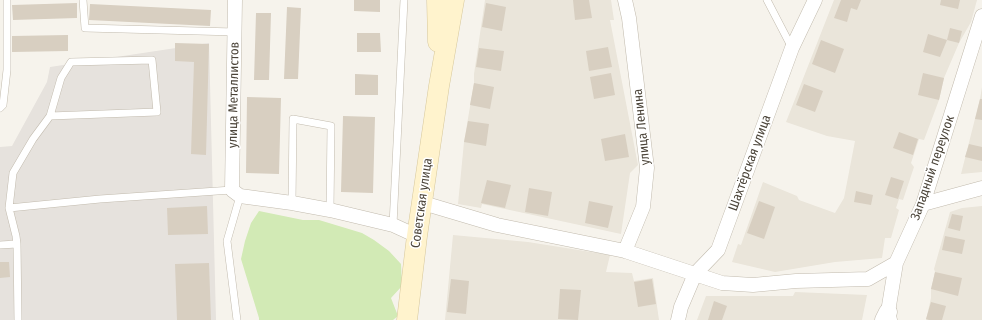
<!DOCTYPE html>
<html>
<head>
<meta charset="utf-8">
<style>
	body { margin:0 }
	canvas { display:block; background:#f6f3ec }
</style>
</head>
<body>
<canvas width="982" height="320"></canvas>
<script>
const c = document.querySelector('canvas').getContext('2d');
c.lineJoin = 'round';
function fill(path, color) { c.fillStyle = color; c.fill(path, 'evenodd'); }
const poly = rows => new Path2D(rows.map(r => 'M' + r).join(''));
function stroke(path, color, width, dash) { c.strokeStyle = color; c.lineWidth = width; c.lineCap = dash ? 'butt' : 'round'; c.setLineDash(dash || []); c.stroke(path); }
function drawText(font, color, halo, rows, align = 'center') {
  c.font = font + ' "Fira Sans Condensed",sans-serif'; c.lineWidth = 3; c.setLineDash([]); c.textBaseline = 'middle'; c.strokeStyle = halo; c.fillStyle = color; for (const [text, x, y, turn = 0] of rows) {
    c.save(); c.translate(x, y); c.rotate((+turn || 0) * Math.PI / 180); c.textAlign = isNaN(turn) ? turn : align; if (halo) c.strokeText(text, 0, 0); c.fillText(text, 0, 0); c.restore();
  }
}
fill(poly([
	[485,0,611,0,614,20,610,20,638,165,630,173,621,234,482,204,481,208,458,204,464,142,474,83,474,74],
	[834,0,977,0,971,22,959,43,944,78,939,100,924,140,919,139,911,163,914,167,903,200,899,199,896,208,899,210,891,238,885,238,882,258,835,262,775,272,732,262,738,244,741,245,763,182,797,196,799,200,835,213,844,198,855,141,827,136,786,122],
	[982,87,982,172,961,174,980,99],
	[982,206,982,320,926,320,931,298,931,289,935,272,934,269,950,212,962,208],
	[453,235,528,242,610,255,606,272,632,273,634,281,653,278,659,320,445,320],
	[795,292,867,295,862,320,697,320,706,296,793,296]
]), '#eae5da');
fill(poly([
	[209,43,216,320,0,320,0,147,12,146,47,82,50,67]
]), '#e6e2dd');
fill(poly([
	[259,211,303,220,319,220,362,233,374,240,389,251,401,264,402,286,391,298,398,316,393,320,259,320,259,318,241,259,245,241,251,223]
]), '#d2eab5');
fill(poly([
	[354,0,380,0,380,12,354,11],
	[573,0,589,0,592,18,575,20],
	[841,0,861,0,857,10,851,8,847,22,834,18],
	[941,0,960,0,958,9,940,5],
	[77,3,77,18,13,20,12,5],
	[486,3,506,7,502,31,482,27],
	[90,4,211,10,210,26,89,20],
	[287,7,301,8,298,79,284,79],
	[256,13,271,13,269,80,254,80],
	[950,28,962,31,959,43,947,40],
	[357,33,380,33,381,52,357,52],
	[928,34,947,40,940,57,923,52],
	[68,35,68,51,12,52,12,36],
	[821,40,844,49,835,73,812,64],
	[175,43,209,44,206,155,191,154,194,62,175,61],
	[608,47,612,67,589,71,586,51],
	[479,48,504,51,501,71,476,67],
	[611,73,615,95,594,99,590,77],
	[923,73,944,78,939,100,918,95],
	[355,74,378,75,378,95,355,95],
	[474,83,494,87,490,109,470,105],
	[804,84,823,91,815,112,796,105],
	[247,97,281,98,279,174,246,173],
	[980,99,982,99,982,120,975,119],
	[343,116,375,117,373,193,341,192],
	[468,121,489,124,486,146,464,142],
	[899,132,918,139,913,155,893,148],
	[625,134,629,157,605,161,601,139],
	[969,144,982,147,982,161,965,157],
	[891,177,904,181,898,199,885,195],
	[487,180,511,185,505,208,481,203],
	[529,188,552,192,548,216,525,212],
	[856,191,873,195,871,205,854,202],
	[589,201,613,206,608,228,585,223],
	[759,201,775,207,764,239,747,233],
	[207,206,208,234,168,235,167,208],
	[952,214,963,216,960,231,948,228],
	[945,236,965,240,962,254,942,250],
	[0,262,9,262,10,277,0,278],
	[209,263,211,320,177,320,175,264],
	[935,272,962,278,958,296,931,289],
	[451,279,469,281,466,314,447,312],
	[652,279,656,304,638,307,634,282],
	[560,289,581,290,578,320,558,319],
	[714,301,727,306,722,320,708,320],
	[931,302,946,306,942,320,929,320,926,319]
]), '#d8cfc1');
const service = poly([
	[83,0,85,28,235,32],
	[767,0,792,48],
	[0,108,3,105,7,70,7,0],
	[292,203,293,119,331,126,330,210],
	[9,208,13,173,33,139,50,116,61,78,71,62,152,60,157,112,50,116],
	[393,225,404,0],
	[0,245,17,244],
	[18,320,17,244,16,236,9,208,100,199,232,190],
	[237,320,227,241,240,196]
]);
const minor = poly([
	[235,0,232,190,240,196,292,203,330,210,393,225,417,236],
	[625,0,629,18,647,168,643,207,625,251],
	[423,203,497,225,625,251,722,283,753,285,796,281,868,279,896,263],
	[923,204,982,188],
	[678,320,681,307,695,274,718,250,792,48,815,0],
	[890,320,888,312,896,263,923,204,982,16]
]);
const tertiary = poly([
	[884,320,888,312]
]);
const secondary = poly([
	[437,0,438,42],
	[407,320,417,236,439,86,454,0]
]);
stroke(service, '#c2bbae', 8);
stroke(minor, '#c2bbae', 15);
stroke(tertiary, '#c2bbae', 19);
stroke(secondary, '#d6c79b', 21);
stroke(service, '#fff', 7);
stroke(minor, '#fff', 14);
stroke(tertiary, '#fff', 18);
stroke(secondary, '#fff3cd', 20);
drawText('13px', '#4b4439', '#fff', [
	["улица Металлистов",234,95,-89],
	["улица Ленина",642,127,-96],
	["Шахтёрская улица",750,163,-70],
	["Западный переулок",933,168,-71],
	["Советская улица",422,203,-82]
]);
</script>
</body>
</html>
